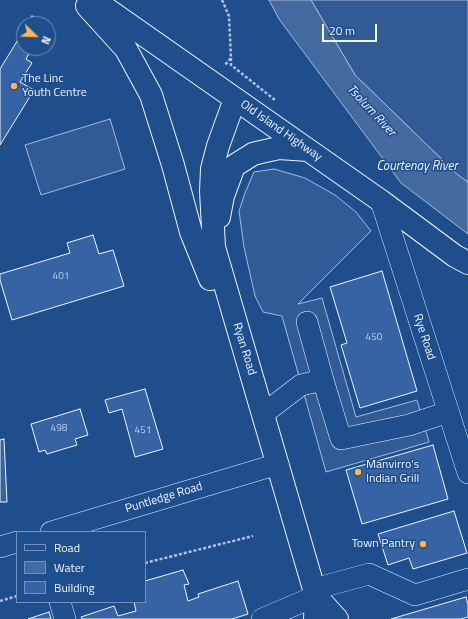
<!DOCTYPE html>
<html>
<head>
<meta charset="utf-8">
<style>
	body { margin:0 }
	#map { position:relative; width:468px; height:619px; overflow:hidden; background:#1f4e8c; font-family:"Titillium Web",sans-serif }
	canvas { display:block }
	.legend { position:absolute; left:16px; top:531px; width:130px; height:72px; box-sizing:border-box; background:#1f4e8c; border:1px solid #7391ba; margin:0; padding:5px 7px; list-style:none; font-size:12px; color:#f2f6ff }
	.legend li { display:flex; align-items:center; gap:8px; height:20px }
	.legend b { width:20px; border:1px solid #7391ba }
	.north { position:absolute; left:16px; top:16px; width:40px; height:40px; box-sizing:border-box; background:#1f4e8c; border:1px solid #7391ba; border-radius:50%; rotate:113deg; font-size:11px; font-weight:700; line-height:16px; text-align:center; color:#f2f6ff }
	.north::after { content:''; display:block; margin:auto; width:14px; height:18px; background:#ffb74d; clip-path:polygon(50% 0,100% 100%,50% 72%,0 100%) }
	.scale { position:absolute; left:322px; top:24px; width:55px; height:18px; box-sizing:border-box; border:2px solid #f2f6ff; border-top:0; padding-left:5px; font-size:12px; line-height:14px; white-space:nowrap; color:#f2f6ff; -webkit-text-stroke:3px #1f4e8c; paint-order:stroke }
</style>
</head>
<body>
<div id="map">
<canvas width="468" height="619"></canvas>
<ul class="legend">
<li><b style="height:5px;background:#1f4e8c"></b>Road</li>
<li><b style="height:11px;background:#446ba0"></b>Water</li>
<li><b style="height:11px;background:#3563a3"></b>Building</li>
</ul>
<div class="north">N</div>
<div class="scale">20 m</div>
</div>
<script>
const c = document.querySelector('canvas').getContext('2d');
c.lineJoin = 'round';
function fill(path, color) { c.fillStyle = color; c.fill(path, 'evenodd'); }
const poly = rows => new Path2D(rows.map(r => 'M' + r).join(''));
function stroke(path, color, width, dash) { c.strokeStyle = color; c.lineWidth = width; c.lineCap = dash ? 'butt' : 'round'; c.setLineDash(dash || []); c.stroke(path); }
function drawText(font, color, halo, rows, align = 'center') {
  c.font = font + ' "Titillium Web",sans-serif'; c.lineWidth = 3; c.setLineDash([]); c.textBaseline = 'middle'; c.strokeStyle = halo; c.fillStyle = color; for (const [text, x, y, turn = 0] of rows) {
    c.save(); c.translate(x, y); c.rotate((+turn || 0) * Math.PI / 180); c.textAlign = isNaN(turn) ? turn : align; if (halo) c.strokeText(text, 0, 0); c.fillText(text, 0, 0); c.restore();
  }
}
const built = poly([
	[311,0,468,0,468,182,458,175,355,75,311,0],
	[110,119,125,169,41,195,25,145,110,119],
	[274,169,305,178,335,195,356,212,371,231,298,304,322,298,356,417,417,400,429,442,326,472,282,316,263,312,255,296,244,247,239,211,245,193,254,172,274,169]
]);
fill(built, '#305b95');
stroke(built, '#a8bbd7', 1);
const water = poly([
	[269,0,311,0,355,75,458,175,468,182,468,234,401,183,279,19,269,0]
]);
fill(water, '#446ba0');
stroke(water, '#a8bbd7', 1);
const building = poly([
	[32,16,46,24,28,24,32,16],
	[24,30,24,48,32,48,26,59,32,63,20,82,34,90,0,145,0,69,24,30],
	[93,235,99,254,113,250,124,286,12,320,0,280,0,274,70,253,67,243,93,235],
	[382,271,417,391,360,408,341,345,347,343,330,287,382,271],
	[145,389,163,449,135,457,122,409,109,413,105,400,145,389],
	[80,409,88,435,75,439,77,445,47,454,45,450,39,452,31,424,80,409],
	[4,439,7,502,0,502,0,440,4,439],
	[433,445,448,499,362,524,346,470,433,445],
	[454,511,467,553,413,569,409,558,388,565,378,534,454,511],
	[183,570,189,584,184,585,188,601,199,597,198,594,238,581,248,614,232,619,82,619,81,617,114,606,118,616,136,611,134,602,145,602,145,581,183,570],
	[466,597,468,605,468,617,461,619,391,619,466,597],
	[49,612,51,619,28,619,49,612]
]);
fill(building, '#3563a3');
stroke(building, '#f2f6ff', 1);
const minor = poly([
	[381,201,468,473],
	[307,322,323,380],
	[263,414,301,385,323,380,341,439,409,425,448,412],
	[51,532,278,464],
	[0,547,17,542],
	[314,589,369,574,415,595,468,579],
	[60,602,65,619],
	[262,619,316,596]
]);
const major = poly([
	[94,0,381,201,455,256,468,263],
	[87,6,126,49,151,95,173,165,191,232,210,279],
	[235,99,218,146,212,169,211,191,214,247,316,596,315,619],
	[219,217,223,196,234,166,253,154,261,152,279,148,308,150],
	[316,596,337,619]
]);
stroke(minor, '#f2f6ff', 22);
stroke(major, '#f2f6ff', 24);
stroke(poly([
	[222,0,229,16,231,58,224,66],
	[231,58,231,65,275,100],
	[145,563,253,536],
	[0,601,17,596]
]), '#b3c4dc', 2.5, [3, 2]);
stroke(minor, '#1f4e8c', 21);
stroke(major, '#1f4e8c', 22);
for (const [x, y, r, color] of [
	[14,86,4,"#ffb74d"],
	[358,472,4,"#ffb74d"],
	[423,544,4,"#ffb74d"]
]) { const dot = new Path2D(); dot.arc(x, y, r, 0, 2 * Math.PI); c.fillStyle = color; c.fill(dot); stroke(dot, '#1f4e8c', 1.5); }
drawText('10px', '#c3d1e8', null, [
	["401",61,277],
	["450",374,338],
	["498",59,429],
	["451",143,431]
]);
drawText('12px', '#f2f6ff', '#1f4e8c', [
	["The Linc",22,79],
	["Youth Centre",22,93],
	["Manvirro's",366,465],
	["Indian Grill",366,479],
	["Town Pantry",415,544,"right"]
], 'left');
drawText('12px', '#f2f6ff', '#1f4e8c', [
	["Old Island Highway",281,131,35],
	["Rye Road",424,337,72],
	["Ryan Road",244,349,73],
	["Puntledge Road",164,498,-17]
]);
drawText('italic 13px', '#f2f6ff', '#1f4e8c', [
	["Tsolum River",371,111,47],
	["Courtenay River",417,167]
]);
</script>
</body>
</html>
